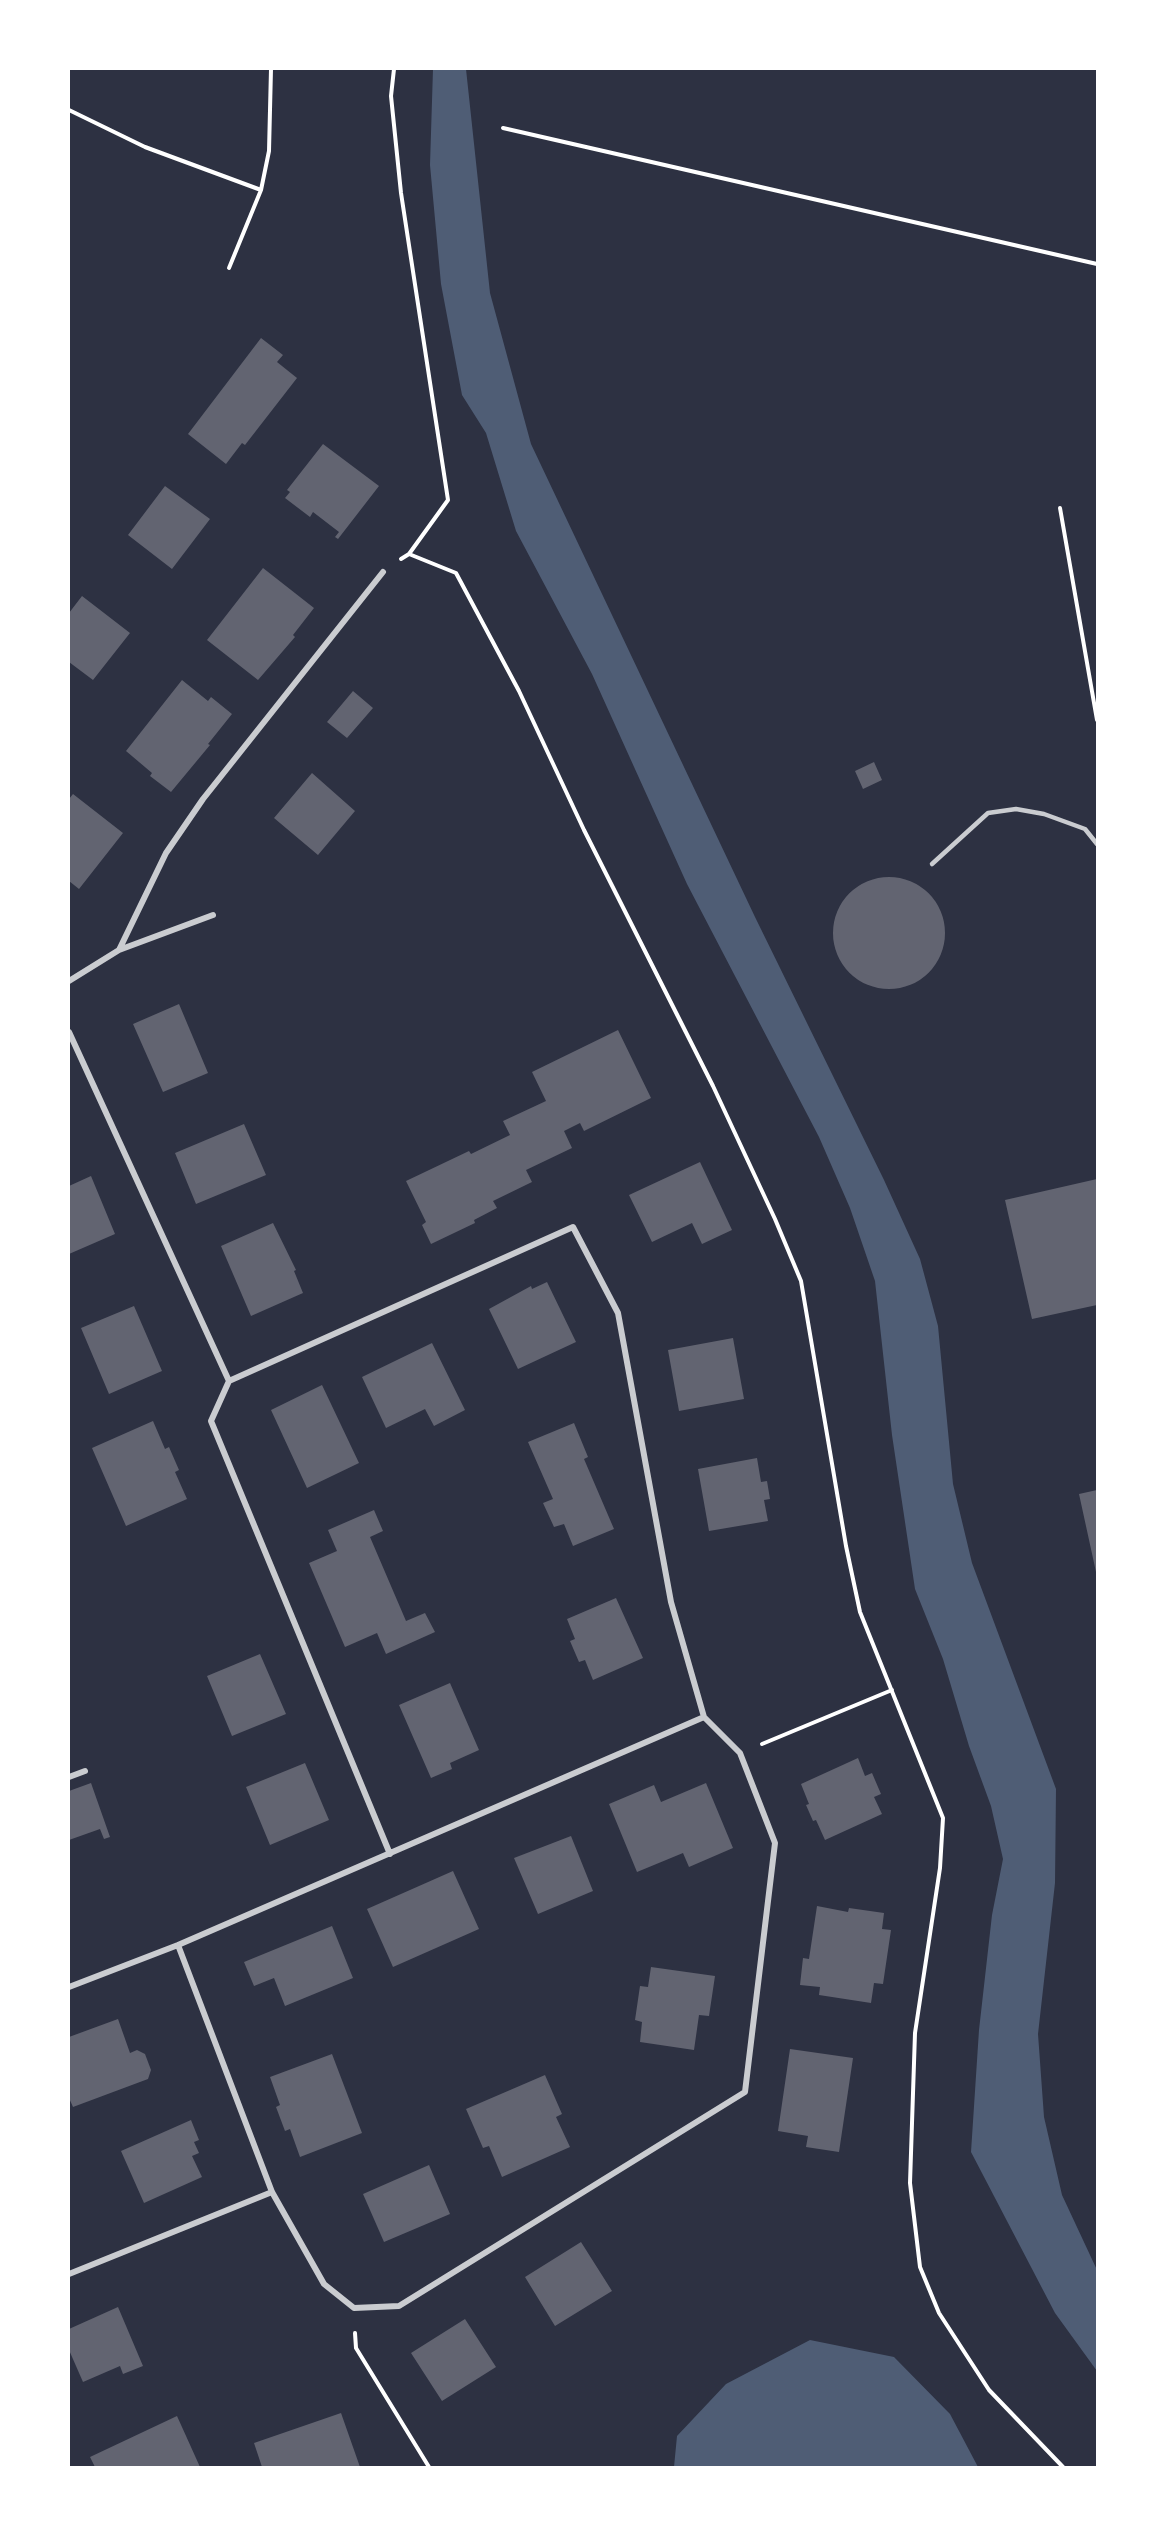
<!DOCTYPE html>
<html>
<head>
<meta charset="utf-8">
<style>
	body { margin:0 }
	#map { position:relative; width:1166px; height:2536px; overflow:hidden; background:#2d3142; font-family:"Varela Round",sans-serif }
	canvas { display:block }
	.frame { position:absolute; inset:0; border:70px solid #fff; pointer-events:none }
</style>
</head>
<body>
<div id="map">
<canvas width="1166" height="2536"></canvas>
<div class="frame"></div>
</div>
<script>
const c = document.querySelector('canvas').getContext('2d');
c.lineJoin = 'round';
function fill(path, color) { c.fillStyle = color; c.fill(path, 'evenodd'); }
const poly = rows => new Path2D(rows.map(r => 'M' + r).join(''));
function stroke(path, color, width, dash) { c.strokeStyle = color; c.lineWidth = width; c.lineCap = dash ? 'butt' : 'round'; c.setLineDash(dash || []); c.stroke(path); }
fill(poly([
	[433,69,466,69,490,293,531,444,755,917,884,1180,920,1259,938,1326,953,1484,972,1563,1056,1789,1055,1883,1038,2034,1044,2117,1062,2195,1097,2270,1097,2371,1055,2313,971,2152,979,2030,992,1915,1003,1859,991,1806,969,1746,943,1659,915,1589,892,1435,875,1281,850,1208,819,1137,687,884,592,674,516,531,486,433,462,395,441,284,430,165],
	[810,2340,894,2357,950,2414,978,2467,674,2467,677,2436,726,2384]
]), '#4f5d75');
fill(poly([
	[261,338,283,355,277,362,297,378,245,445,242,443,226,464,188,434],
	[323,444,379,486,338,539,335,537,339,532,313,512,310,517,285,498,290,492,287,490],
	[165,486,210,519,172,569,128,535],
	[263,568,314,608,293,635,295,637,258,680,207,640],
	[82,596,130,633,93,680,69,662,69,613],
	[182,680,208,701,211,697,232,714,208,744,210,745,171,792,150,776,152,773,126,751],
	[353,691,373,708,347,738,327,722],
	[874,762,882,780,863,789,855,771],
	[312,773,355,811,318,855,274,818],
	[73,794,123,833,79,889,69,881,69,799],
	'833 933a56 56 0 1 1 112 0a56 56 0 1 1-112 0Z',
	[179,1004,208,1073,163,1092,133,1024],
	[618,1030,651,1098,584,1131,580,1123,564,1131,572,1148,526,1170,532,1182,493,1201,497,1208,474,1220,475,1223,431,1244,422,1225,426,1222,406,1181,469,1151,471,1154,510,1135,503,1121,546,1101,532,1072],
	[244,1124,266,1175,196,1204,175,1153],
	[700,1162,732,1230,702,1244,692,1223,652,1242,629,1195],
	[91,1176,115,1234,69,1254,69,1186],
	[1097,1179,1097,1305,1032,1319,1005,1200],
	[273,1223,296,1270,294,1271,303,1293,251,1316,221,1246],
	[547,1282,576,1342,518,1369,489,1309,531,1286,532,1289],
	[134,1306,162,1371,109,1394,81,1328],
	[733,1338,744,1399,679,1411,668,1350],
	[432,1343,465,1410,434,1426,425,1409,386,1428,362,1377],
	[322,1385,359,1463,307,1488,271,1410],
	[153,1421,165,1449,169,1447,179,1470,175,1472,187,1499,126,1526,92,1448],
	[574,1423,588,1457,584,1459,614,1529,573,1546,564,1524,554,1527,543,1503,553,1499,528,1442],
	[757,1458,761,1482,767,1481,770,1499,764,1500,768,1521,709,1531,698,1469],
	[1097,1490,1097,1572,1096,1572,1079,1494],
	[374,1510,383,1531,370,1537,406,1621,425,1613,435,1632,386,1654,377,1633,345,1647,309,1563,337,1551,328,1530],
	[616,1598,643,1658,593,1680,585,1660,579,1662,570,1641,575,1639,567,1619],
	[260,1654,286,1714,232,1736,207,1676],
	[450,1683,479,1750,450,1763,452,1769,431,1778,399,1705],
	[858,1758,865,1776,872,1773,881,1794,874,1797,882,1814,825,1840,816,1820,813,1821,806,1805,809,1804,801,1784],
	[305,1763,329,1820,270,1845,246,1787],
	[91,1783,110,1837,104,1839,100,1829,69,1840,69,1791],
	[706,1783,733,1848,689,1867,683,1853,637,1872,609,1804,654,1785,661,1802],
	[571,1836,593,1891,538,1914,514,1858],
	[453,1871,479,1929,393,1967,367,1909],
	[817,1906,848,1912,849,1908,884,1913,882,1929,891,1930,883,1984,874,1983,871,2003,819,1995,820,1987,800,1985,803,1958,809,1959],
	[332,1926,353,1978,285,2006,274,1978,254,1986,244,1962],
	[651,1967,715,1976,709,2016,699,2015,694,2050,640,2042,642,2022,635,2020,640,1986,648,1987],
	[118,2019,130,2053,137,2050,145,2054,151,2070,148,2079,73,2107,69,2098,69,2037],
	[790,2049,853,2058,839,2152,806,2147,808,2136,778,2131],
	[332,2054,362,2133,300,2157,290,2129,285,2131,276,2107,280,2105,270,2077],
	[545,2075,562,2114,556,2117,570,2147,502,2177,489,2146,483,2148,466,2109],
	[191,2120,199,2140,194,2142,199,2153,192,2156,202,2177,144,2203,121,2151],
	[429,2165,450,2214,384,2242,363,2194],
	[581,2242,612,2291,555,2326,525,2277],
	[118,2307,143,2366,123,2374,120,2366,83,2382,69,2350,69,2329],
	[465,2319,496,2367,442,2401,411,2353],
	[341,2413,360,2467,262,2467,254,2443],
	[177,2416,200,2467,95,2467,90,2457]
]), '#626471');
stroke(poly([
	[394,69,391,96,401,193,448,500,409,554,401,559],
	[69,110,145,147,261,190],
	[503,128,1097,264],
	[229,268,261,190,269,151,271,69],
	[1060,508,1097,720],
	[409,554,456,573,519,691,584,830,713,1086,775,1219,801,1281,846,1546,860,1612,943,1818,940,1868,915,2033,910,2183,920,2267,939,2313,989,2390,1063,2467],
	[762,1744,892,1690],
	[355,2333,356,2348,429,2467]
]), '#fff', 4);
stroke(poly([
	[932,864,988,813,1016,809,1044,814,1085,829,1097,844]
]), '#caccd0', 4.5);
stroke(poly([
	[119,950,166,853,203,799,383,572],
	[69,981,119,950,213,915],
	[69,1032,229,1381,211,1421,390,1854],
	[69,1777,85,1771],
	[178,1945,272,2192,324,2284,354,2308,399,2306,745,2092,775,1843,740,1753,704,1717,671,1602,618,1313,573,1227,229,1381],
	[69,1987,178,1945,704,1717],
	[69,2274,272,2192]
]), '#caccd0', 6);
</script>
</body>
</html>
